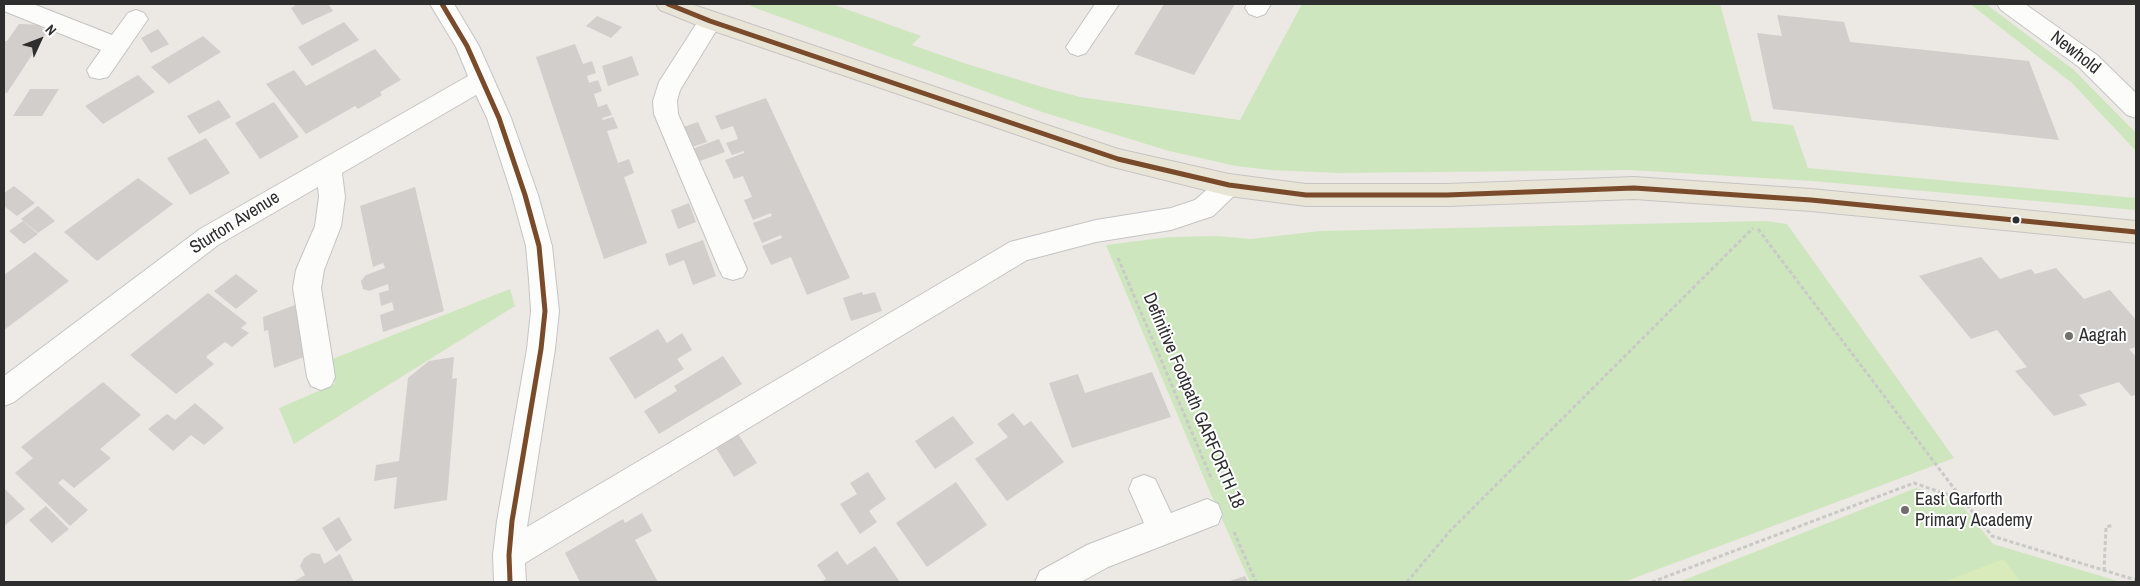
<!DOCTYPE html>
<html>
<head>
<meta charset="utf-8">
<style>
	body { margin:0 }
	#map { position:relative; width:2140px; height:586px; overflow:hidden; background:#ece8e4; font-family:"Archivo Narrow",sans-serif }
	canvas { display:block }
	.frame { position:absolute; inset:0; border:5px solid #2e2e2e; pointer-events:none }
	.north { position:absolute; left:15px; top:15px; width:50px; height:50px; -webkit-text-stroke:4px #fff; paint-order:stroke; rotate:47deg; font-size:14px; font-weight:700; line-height:20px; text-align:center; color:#2e2e2e }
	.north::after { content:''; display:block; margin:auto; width:18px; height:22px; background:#2e2e2e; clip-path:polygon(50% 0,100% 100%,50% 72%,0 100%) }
</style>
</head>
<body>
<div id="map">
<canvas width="2140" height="586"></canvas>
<div class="frame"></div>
<div class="north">N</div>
</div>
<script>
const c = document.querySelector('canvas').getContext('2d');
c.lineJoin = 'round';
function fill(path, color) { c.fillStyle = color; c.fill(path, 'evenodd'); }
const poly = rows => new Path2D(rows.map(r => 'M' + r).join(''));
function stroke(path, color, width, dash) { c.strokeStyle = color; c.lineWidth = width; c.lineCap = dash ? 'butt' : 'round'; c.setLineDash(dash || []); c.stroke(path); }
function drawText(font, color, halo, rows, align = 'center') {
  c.font = font + ' "Archivo Narrow",sans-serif'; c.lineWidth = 4; c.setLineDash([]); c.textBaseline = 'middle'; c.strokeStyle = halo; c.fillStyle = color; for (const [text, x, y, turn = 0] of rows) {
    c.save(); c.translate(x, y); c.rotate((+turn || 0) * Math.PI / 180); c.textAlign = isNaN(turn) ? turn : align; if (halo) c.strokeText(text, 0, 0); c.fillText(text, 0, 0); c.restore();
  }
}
fill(poly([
	[752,4,832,4,921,36,912,45,967,64,1042,87,1080,97,1240,120,1302,4,1720,4,1752,121,1793,125,1808,168,2136,198,2136,210,1812,181,1631,170,1339,173,1270,170,1236,166,1169,151,1042,112,750,6],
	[1970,4,1986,4,2074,70,2136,133,2136,151,2072,83],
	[1766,221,1787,224,1954,458,1624,582,1250,582,1207,485,1106,245,1170,237,1217,236,1251,239,1320,231],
	[510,289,515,306,294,444,279,408,335,384,330,360],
	[1916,488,1962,505,1993,544,2121,582,1679,582]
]), '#cee6be');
fill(poly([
	[2003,559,2021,582,1944,582]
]), '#d9eabb');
fill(poly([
	[293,4,328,4,333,11,302,25,291,8,295,6],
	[1164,4,1235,4,1194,75,1134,54],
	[1777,15,1844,22,1850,42,2029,61,2059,140,1773,109,1757,33,1782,36],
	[597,16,622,27,611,38,586,26],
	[344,22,359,40,312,66,298,47],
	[19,24,44,25,42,29,49,29,7,93,4,92,4,41,7,41],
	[158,29,169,44,151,53,141,38],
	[203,36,221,52,169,84,151,67],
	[575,44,583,64,592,61,596,73,587,76,589,83,598,80,602,91,594,94,598,107,607,104,612,115,602,118,603,120,613,117,618,128,607,131,618,163,629,159,634,173,624,177,647,243,604,259,536,57],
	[375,49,401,80,380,92,382,95,358,109,355,106,306,134,266,84,294,70,306,86],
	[632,56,639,75,608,86,602,66],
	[138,75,155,92,103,124,85,106],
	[30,89,59,89,42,116,13,116],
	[766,98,850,278,807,295,791,257,771,265,762,246,782,238,781,235,762,243,753,223,772,216,771,213,753,220,744,200,752,197,743,176,734,179,725,160,744,153,744,151,732,155,726,143,738,139,733,126,721,130,715,116],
	[219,100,231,117,199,134,187,116],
	[274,102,299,137,260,159,235,123],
	[698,122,707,142,689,148,680,128],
	[206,138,230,173,190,195,167,158],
	[719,139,725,152,697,162,692,149],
	[138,178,173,204,97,261,64,232],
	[14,186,35,203,17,216,4,206,4,193],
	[415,187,444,311,383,332,380,315,394,310,392,302,381,306,379,293,389,290,388,284,369,291,363,289,361,281,366,275,385,268,383,263,373,267,360,206],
	[689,203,696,222,678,229,671,210],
	[38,206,55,221,38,233,21,219],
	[23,221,38,234,24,244,9,231],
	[703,240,716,276,693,285,684,260,669,266,665,254],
	[35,252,69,281,4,330,4,275],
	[1981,257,2000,279,2031,269,2035,274,2056,268,2084,299,2110,290,2136,320,2136,347,2129,349,2136,357,2136,395,2131,396,2119,382,2079,395,2087,405,2054,416,2015,371,2027,367,1997,330,1971,339,1919,276],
	[236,274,258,291,236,309,214,291],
	[862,292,863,295,875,292,882,311,851,321,843,298],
	[208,293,247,323,241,328,249,333,232,347,225,342,208,355,206,357,214,364,176,394,130,355],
	[295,305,304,357,274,368,268,330,264,331,263,317],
	[658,329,667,343,682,333,692,350,677,359,684,369,635,399,609,358],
	[723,356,742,384,659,434,644,411,677,391,674,386],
	[454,357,452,379,457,378,447,500,394,509,397,477,374,481,376,465,399,461,408,378,429,361],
	[1152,372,1171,417,1072,448,1049,383,1078,374,1085,393],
	[103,382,141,415,100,449,111,458,74,488,63,479,58,483,88,510,70,526,15,473,33,458,21,447],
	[195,403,224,428,204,445,191,435,173,451,148,429,167,414,175,420],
	[1013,413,1024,426,1031,421,1064,462,1007,501,975,459,1008,437,997,424],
	[953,416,974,443,935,469,915,441],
	[738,434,757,463,734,477,716,448],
	[868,472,886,499,869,511,877,522,860,534,840,504,857,494,850,483],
	[956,482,987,525,927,567,896,523],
	[4,488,25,509,4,526],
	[46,506,69,529,52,543,29,520],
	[642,513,652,531,635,540,658,582,580,582,565,553,623,519,625,523],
	[339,517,352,540,336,552,322,528],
	[875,546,900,582,821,582,826,579,817,565,837,551,847,565],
	[312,553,320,554,324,564,340,554,354,582,293,582,305,575,300,566,304,558],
	[1245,576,1248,582,1227,582]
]), '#d1cecb');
const minor = poly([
	[4,4,33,4,112,35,128,13,136,10,144,13,148,19,108,77,99,79,90,77,87,70,101,50,4,11,4,4],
	[430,4,454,4,479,46,511,118,538,195,552,246,559,311,555,349,527,527,1010,242,1096,220,1171,208,1195,200,1220,178,1229,174,1238,178,1242,185,1238,192,1213,216,1171,230,1096,242,1027,260,525,563,526,582,494,582,493,555,497,521,527,349,531,311,529,280,526,246,512,195,487,118,476,95,342,173,345,197,341,226,324,270,321,288,335,377,331,386,321,390,311,386,307,377,293,288,296,270,315,226,319,197,318,187,218,245,14,402,4,406,4,376,200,229,468,76,456,47,430,4],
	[1095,4,1119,4,1086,53,1078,56,1070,53,1066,47,1095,4],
	[1247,4,1271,4,1265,14,1257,17,1249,14,1245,8,1247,4],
	[1997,4,2025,4,2097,55,2136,93,2136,118,2127,115,2079,67,2001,10,1997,4],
	[710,12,718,15,722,21,680,90,677,101,678,114,747,269,743,277,733,280,723,277,719,269,654,114,653,101,659,82,702,15,710,12],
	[1144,475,1155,479,1171,513,1207,499,1218,504,1222,514,1218,524,1108,567,1081,582,1035,582,1040,571,1087,545,1144,523,1129,489,1133,479,1144,475]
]);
const major = poly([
	[656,4,691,4,1118,149,1229,174,1306,184,1447,184,1634,177,1811,189,2136,221,2136,243,1811,211,1634,199,1447,206,1306,206,1229,196,1109,166,702,27,660,10,656,4]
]);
stroke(minor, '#c5c4c5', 2);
stroke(major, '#c6c5c4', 2);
stroke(poly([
	[1758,229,1962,499],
	[1118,258,1212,480],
	[1234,532,1256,582],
	[2104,571,2106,527,2113,525],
	[1407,582,1450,531,1753,228],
	[1652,582,1914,483,1963,500,1992,536,2136,580]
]), '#c9c9c8', 3, [4, 2.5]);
fill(minor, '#fcfcfb');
fill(major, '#e8e4d6');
stroke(poly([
	[442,4,467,46,499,118,525,195,539,246,545,311,541,349,512,521,509,555,510,582],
	[668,4,710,21,1118,159,1229,185,1306,195,1447,195,1634,188,1811,200,2136,232]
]), '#7a4b2a', 5);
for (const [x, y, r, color] of [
	[2016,220,4.5,"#2e2e2e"],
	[2069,336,5,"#706f6e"],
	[1905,510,5,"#706f6e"]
]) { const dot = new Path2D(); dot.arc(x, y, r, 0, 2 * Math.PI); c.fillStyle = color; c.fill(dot); stroke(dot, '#fff', 2); }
drawText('18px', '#2e2e2e', '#fff', [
	["Newhold",2075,53,38],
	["Sturton Avenue",235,223,-32],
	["Definitive Footpath GARFORTH 18",1193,401,67]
]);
drawText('18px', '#2e2e2e', '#fff', [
	["Aagrah",2079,336],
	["East Garforth",1915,500],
	["Primary Academy",1915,521]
], 'left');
</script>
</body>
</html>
